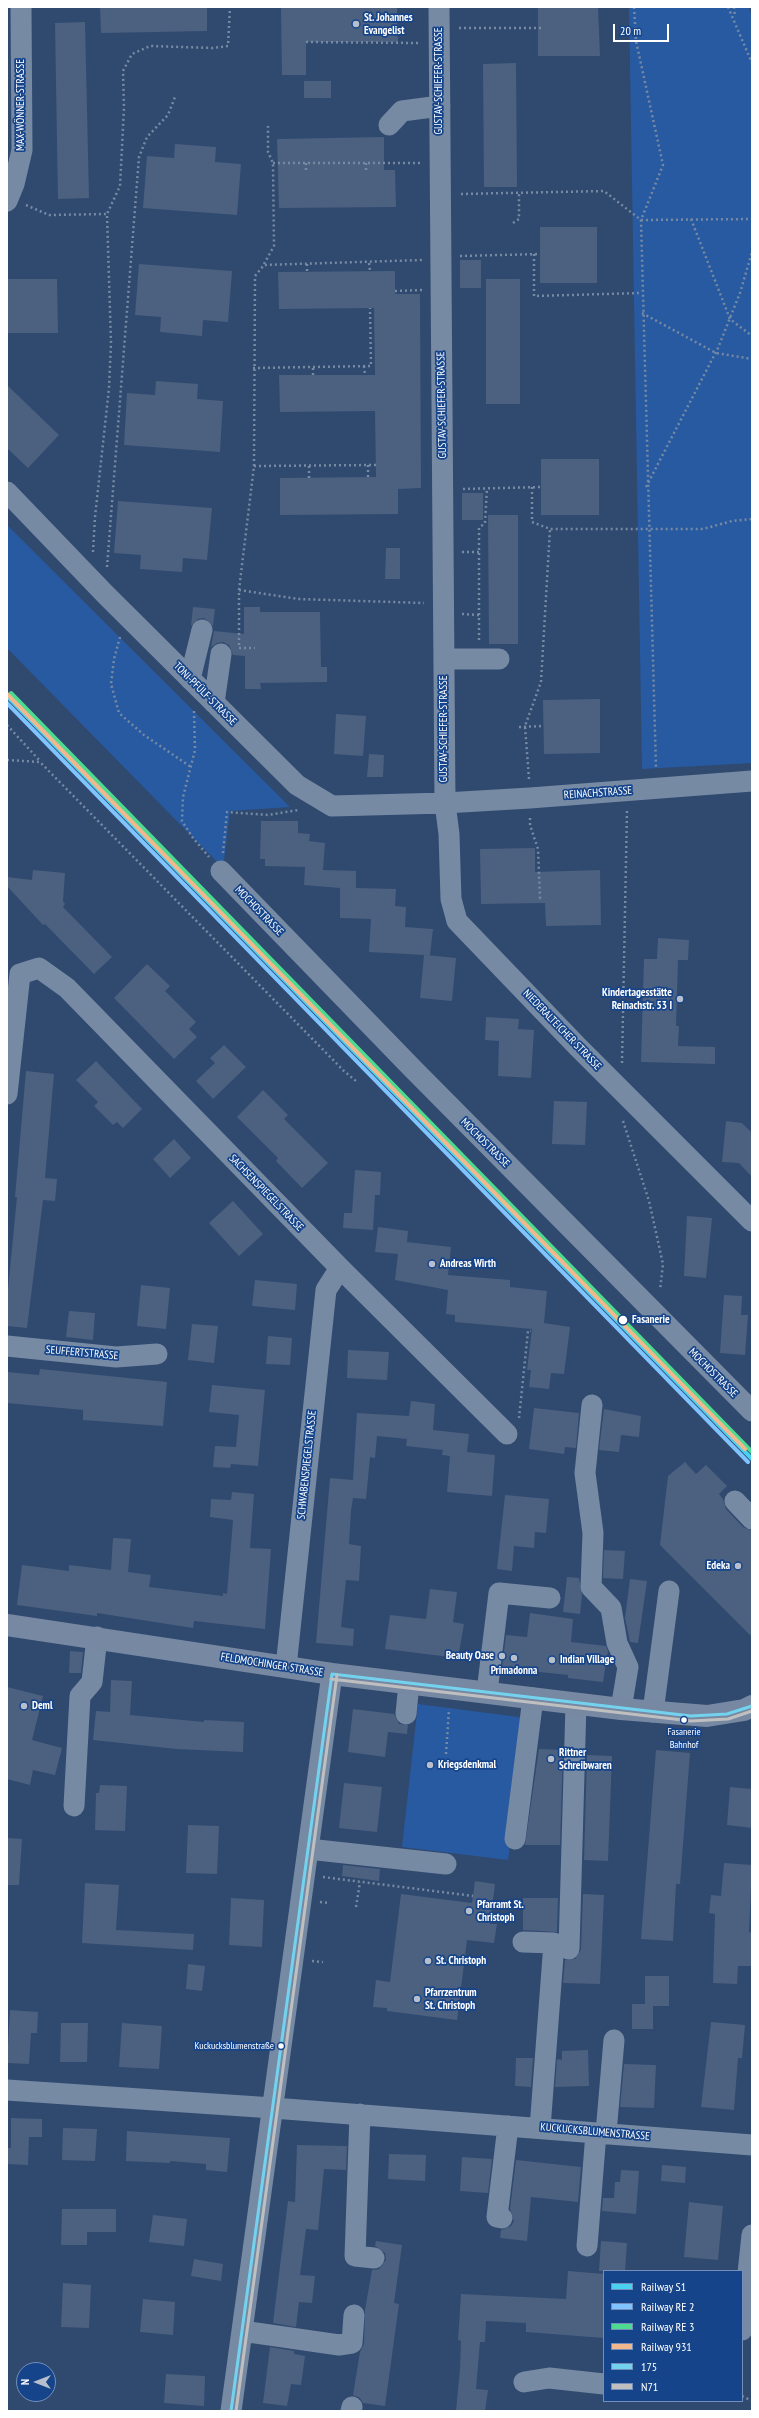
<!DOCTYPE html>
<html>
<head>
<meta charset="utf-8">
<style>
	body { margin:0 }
	#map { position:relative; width:759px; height:2418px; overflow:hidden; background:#30496f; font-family:"PT Sans Narrow",sans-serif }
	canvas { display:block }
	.frame { position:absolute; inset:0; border:8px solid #fff; pointer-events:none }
	.legend { position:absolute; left:603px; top:2270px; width:140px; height:132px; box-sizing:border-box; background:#15448a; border:1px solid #738fb9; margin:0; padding:5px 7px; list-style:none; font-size:12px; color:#fff }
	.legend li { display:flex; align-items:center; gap:8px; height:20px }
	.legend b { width:20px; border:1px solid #738fb9 }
	.north { position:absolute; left:16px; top:2362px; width:40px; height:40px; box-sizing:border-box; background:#15448a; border:1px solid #738fb9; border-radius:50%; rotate:270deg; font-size:11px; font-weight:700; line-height:16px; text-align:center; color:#fff }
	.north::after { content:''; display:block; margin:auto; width:14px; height:18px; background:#b7bfcd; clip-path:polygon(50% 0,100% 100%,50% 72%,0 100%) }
	.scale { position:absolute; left:613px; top:24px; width:56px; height:18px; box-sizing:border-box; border:2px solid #fff; border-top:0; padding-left:5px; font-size:12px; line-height:14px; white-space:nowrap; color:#fff; -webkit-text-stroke:3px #15448a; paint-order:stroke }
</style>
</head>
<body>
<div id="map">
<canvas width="759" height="2418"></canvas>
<div class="frame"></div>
<ul class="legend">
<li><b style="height:5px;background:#48d1f1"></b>Railway S1</li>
<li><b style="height:5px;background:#80c4ff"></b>Railway RE 2</li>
<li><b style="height:5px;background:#4ddb92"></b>Railway RE 3</li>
<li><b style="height:5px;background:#f1b78d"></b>Railway 931</li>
<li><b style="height:5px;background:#73d3ee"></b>175</li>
<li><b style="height:5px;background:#bfbfbf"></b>N71</li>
</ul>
<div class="north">N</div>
<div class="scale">20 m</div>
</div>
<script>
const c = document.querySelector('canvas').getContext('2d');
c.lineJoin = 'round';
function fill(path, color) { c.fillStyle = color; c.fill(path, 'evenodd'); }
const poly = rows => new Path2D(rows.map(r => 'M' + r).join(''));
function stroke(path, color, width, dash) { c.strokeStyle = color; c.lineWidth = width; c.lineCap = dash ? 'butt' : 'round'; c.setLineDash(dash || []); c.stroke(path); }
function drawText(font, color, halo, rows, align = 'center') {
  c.font = font + ' "PT Sans Narrow",sans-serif'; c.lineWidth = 3.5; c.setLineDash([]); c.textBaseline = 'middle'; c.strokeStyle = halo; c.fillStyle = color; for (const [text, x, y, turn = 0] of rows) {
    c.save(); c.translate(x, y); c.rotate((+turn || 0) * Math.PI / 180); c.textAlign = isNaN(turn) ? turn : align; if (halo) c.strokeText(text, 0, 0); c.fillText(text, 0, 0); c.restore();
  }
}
fill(poly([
	[629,7,749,7,752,17,752,763,642,769],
	[7,525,290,807,230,811,223,868,7,648],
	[418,1704,526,1718,508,1860,402,1847]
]), '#285aa1');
fill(poly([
	[100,7,207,7,207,31,101,33],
	[287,7,397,7,398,42,306,42,306,75,282,75,281,8],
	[538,7,598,7,600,56,538,56],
	[85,22,89,198,58,199,55,23],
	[516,63,517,187,484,187,483,64],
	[304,81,331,81,331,98,304,98],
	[384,137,384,170,395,170,396,207,279,208,277,139],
	[175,144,216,147,215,162,241,164,237,215,143,208,147,156,174,158],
	[540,227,597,227,597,283,540,283],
	[460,260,481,260,481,288,460,288],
	[139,264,232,271,228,322,203,320,202,336,160,332,161,317,135,315],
	[395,271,395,294,420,294,421,488,398,489,398,514,280,515,280,478,376,477,375,411,280,412,279,375,375,375,374,308,279,309,278,272],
	[7,279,57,279,58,333,7,333],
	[486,279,520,279,520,404,486,404],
	[156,381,198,384,197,399,223,401,220,452,124,445,127,393,155,395],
	[7,385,59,435,28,468,7,448],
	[541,459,599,459,599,515,541,515],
	[462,493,483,493,483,520,462,520],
	[118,501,212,508,207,560,183,558,182,572,140,569,141,555,114,553],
	[488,515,518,515,518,644,489,644],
	[386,548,400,548,400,579,385,579],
	[193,607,215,609,213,626,204,618,198,619,191,626],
	[244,607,260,607,260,612,320,612,321,667,327,667,327,682,260,683,261,689,245,689,245,656,233,655,229,645,223,642,217,643,211,647,214,631,244,634],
	[600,699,600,753,544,754,543,700],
	[336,714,366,716,363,756,334,754],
	[369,754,384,755,383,777,367,777],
	[261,821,298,821,298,833,310,834,309,841,325,843,323,870,356,871,356,888,396,889,395,906,406,907,405,927,433,929,430,955,426,955,456,958,452,1001,420,998,424,955,369,952,371,919,340,918,340,888,304,885,305,867,265,866,265,859,260,859],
	[535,848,535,872,600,870,601,925,546,926,545,903,481,904,480,849],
	[33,870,65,873,63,901,65,904,63,907,112,957,94,974,45,924,43,925,7,886,7,877,32,880],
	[658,938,689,940,688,960,678,960,676,1026,679,1026,678,1046,715,1047,715,1064,641,1062,644,959,657,959],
	[147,964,170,986,165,991,196,1022,189,1029,197,1037,174,1059,114,998],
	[486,1017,519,1019,518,1029,534,1030,531,1078,498,1076,499,1041,485,1040],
	[224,1045,246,1067,213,1099,196,1081,215,1063,210,1058],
	[96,1061,142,1109,123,1128,117,1122,113,1125,94,1106,98,1102,76,1080],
	[26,1071,54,1074,45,1178,57,1179,55,1201,43,1200,27,1328,7,1326,7,1300,17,1197,15,1197],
	[263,1090,288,1115,284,1119,328,1163,302,1188,276,1161,278,1158,237,1117],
	[554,1101,587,1102,585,1145,552,1144],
	[726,1121,742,1123,752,1133,752,1177,739,1163,722,1162],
	[174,1139,191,1158,170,1178,153,1159],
	[355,1170,381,1172,380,1195,375,1195,373,1230,343,1228,344,1213,352,1213],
	[233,1201,263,1234,239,1256,209,1223],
	[687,1216,712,1218,706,1278,684,1276],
	[378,1227,408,1231,407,1242,451,1247,448,1275,510,1280,510,1287,547,1291,544,1323,570,1327,564,1374,551,1373,549,1389,529,1387,531,1370,527,1370,532,1329,455,1322,455,1315,446,1314,448,1290,395,1280,398,1254,375,1252],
	[255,1280,297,1284,295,1310,252,1306],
	[141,1285,170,1288,166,1329,137,1326],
	[724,1295,742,1296,741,1315,748,1315,745,1355,720,1353],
	[69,1311,95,1313,93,1340,66,1337],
	[192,1324,218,1326,214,1363,188,1360],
	[268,1336,292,1338,290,1365,266,1364],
	[348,1350,389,1352,387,1380,347,1378],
	[40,1369,167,1382,163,1426,83,1420,83,1410,7,1403,7,1372,39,1375],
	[212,1385,265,1390,258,1466,231,1464,230,1468,213,1467,215,1446,236,1447,239,1415,209,1412],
	[411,1401,435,1404,433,1430,469,1434,467,1452,495,1455,492,1496,447,1492,450,1456,442,1455,443,1450,406,1446,407,1439,377,1436,375,1458,370,1457,366,1499,353,1498,351,1511,349,1544,361,1546,359,1581,346,1580,341,1627,354,1629,353,1646,316,1643,330,1478,353,1480,357,1413,409,1416],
	[534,1408,579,1413,576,1448,565,1447,564,1454,529,1449],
	[604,1409,641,1416,639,1437,621,1435,619,1452,599,1450],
	[685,1462,696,1474,706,1465,727,1486,719,1494,723,1499,726,1509,743,1527,752,1531,752,1637,660,1545,668,1476],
	[232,1492,254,1494,250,1548,271,1549,265,1629,194,1621,193,1628,97,1613,97,1616,17,1605,22,1565,69,1571,69,1565,111,1570,113,1538,131,1539,128,1572,151,1575,149,1587,223,1596,223,1593,227,1594,233,1520,210,1517,211,1499,231,1500],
	[505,1495,549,1499,546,1533,535,1532,534,1548,514,1546,512,1571,497,1569],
	[604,1550,625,1551,623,1579,603,1578],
	[567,1577,579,1578,582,1595,580,1614,563,1612],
	[630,1579,647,1581,638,1643,630,1642,625,1618],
	[430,1589,457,1592,453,1622,464,1624,458,1658,385,1649,390,1615,426,1619],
	[530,1613,573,1619,571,1642,606,1646,608,1651,603,1682,568,1678,568,1675,502,1668,506,1635,527,1637],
	[70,1651,83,1652,81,1673,69,1673],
	[111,1680,132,1681,130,1715,204,1722,204,1720,244,1722,243,1752,176,1749,93,1740,96,1711,110,1712],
	[7,1687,43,1696,32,1740,62,1748,55,1775,33,1770,30,1785,7,1779],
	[353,1709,394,1714,399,1724,408,1725,407,1734,388,1732,385,1757,348,1752],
	[539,1749,563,1750,560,1845,525,1845],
	[656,1750,690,1753,680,1884,676,1884,673,1941,641,1939],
	[587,1755,612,1756,608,1861,584,1860],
	[344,1783,382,1787,377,1832,339,1828],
	[100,1785,127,1786,125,1831,95,1830,96,1793,99,1793],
	[730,1787,752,1789,752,1828,727,1825],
	[188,1825,219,1826,217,1874,186,1873],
	[7,1838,22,1839,19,1885,7,1885],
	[724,1863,752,1865,749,1932,752,1933,751,1966,738,1966,737,1984,713,1983,715,1914,709,1913,711,1895,721,1896],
	[343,1865,380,1869,379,1881,342,1876],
	[475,1881,495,1884,490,1924,497,1924,494,1943,467,1940,457,2020,387,2011,387,2008,373,2007,376,1980,390,1982,401,1894,472,1903],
	[85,1883,119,1885,116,1930,194,1934,193,1950,82,1943],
	[583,1894,604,1895,600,1984,563,1983,565,1960,575,1959,581,1950],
	[231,1898,264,1900,262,1947,229,1945],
	[523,1898,558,1898,557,1932,523,1930],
	[188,1964,205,1966,202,1991,186,1989],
	[645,1976,669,1976,669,2006,653,2006,653,2029,632,2029,632,2004,645,2004],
	[10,2010,38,2012,37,2033,31,2033,29,2064,7,2063],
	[711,2022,745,2025,742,2058,738,2058,734,2110,701,2107],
	[61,2023,88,2023,87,2062,60,2062],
	[122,2023,162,2026,159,2069,119,2067],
	[588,2050,589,2086,555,2087,557,2059,562,2060,562,2051],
	[516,2058,533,2058,531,2087,515,2086],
	[624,2064,656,2065,654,2108,620,2107],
	[11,2118,42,2119,42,2137,29,2137,28,2165,7,2164,7,2148,11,2148],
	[63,2128,97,2129,95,2161,62,2160],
	[127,2131,230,2138,227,2172,206,2170,206,2164,170,2161,170,2163,126,2161],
	[297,2145,347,2146,346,2170,324,2169,318,2230,306,2229,300,2275,315,2276,312,2303,299,2302,296,2327,273,2323,288,2201,295,2202],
	[389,2154,426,2155,425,2181,388,2179],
	[462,2157,492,2159,488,2193,460,2191],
	[516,2160,581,2167,578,2202,531,2197,527,2241,500,2238,501,2230,511,2226,514,2221,510,2209],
	[662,2165,686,2167,685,2183,661,2181],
	[621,2170,639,2171,636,2214,602,2211,603,2198,614,2198,615,2182,620,2182],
	[689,2202,723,2206,718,2260,684,2257],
	[62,2209,116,2209,116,2232,87,2232,87,2245,61,2245],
	[153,2215,187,2219,184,2246,149,2242],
	[376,2241,402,2245,394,2303,399,2304,385,2406,363,2403,360,2398,353,2395,360,2352,364,2344,365,2310,372,2270,379,2269,386,2260,385,2253,375,2246],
	[601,2241,627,2243,625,2271,599,2271],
	[194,2259,223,2264,221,2281,191,2276],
	[568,2271,604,2274,604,2338,526,2332,526,2323,486,2321,485,2342,480,2342,476,2389,488,2390,485,2411,456,2411,460,2369,461,2341,458,2340,461,2294,566,2299],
	[63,2283,91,2285,89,2328,61,2327],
	[143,2299,175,2302,173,2335,140,2332],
	[270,2347,294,2351,294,2354,305,2356,301,2385,291,2384,287,2406,263,2403],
	[166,2374,205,2376,204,2406,164,2403]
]), '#4c6180');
stroke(poly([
	[634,7,636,41,663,165,641,220,656,769],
	[728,7,752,63],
	[734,7,735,17],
	[459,28,541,28],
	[306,42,420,43],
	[273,163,421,163],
	[306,163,306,171],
	[366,163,366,171],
	[461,194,604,191,641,220,752,219],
	[26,205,49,215,107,214],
	[691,219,730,319,752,336],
	[513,223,519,219,519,193],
	[534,254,534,296,641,293],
	[460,256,540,254],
	[369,263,370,271],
	[264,264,274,246,273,163,268,152,268,126],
	[307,264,307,272],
	[395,291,422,290],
	[642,313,716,353,752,359],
	[364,366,365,375],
	[253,368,371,366,370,308],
	[313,375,313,367],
	[368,465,368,477],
	[254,466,376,465],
	[309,478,309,466],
	[532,487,532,522,550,529,703,529,732,521,752,519],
	[646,487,718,348,740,293,752,252],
	[463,489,542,487],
	[93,552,95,517,109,388,111,343,107,214,120,186,124,108,123,71,132,54,150,46,213,48,228,46,230,7],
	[462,552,479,552],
	[107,567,139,157,147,137,168,115,175,97],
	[239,590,298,599,424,603],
	[462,614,479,615],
	[120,637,114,659,111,684,119,713,144,735,191,767],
	[479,640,479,528,485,523,487,488],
	[239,645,239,590,254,466,255,276,264,265,422,260],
	[239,648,255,648],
	[194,711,195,750,183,797,182,821,193,838,209,857],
	[7,725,40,761],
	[519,727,544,726],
	[7,760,40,762,344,1071,356,1081],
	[529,779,525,726,541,682,550,529],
	[530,818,530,825,538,849,540,898,543,899],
	[223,853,227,812,268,815,298,810],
	[622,1063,627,810],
	[623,1121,649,1201,663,1264,660,1290],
	[519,1418,528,1331,531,1331],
	[446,1754,449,1709],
	[323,1877,473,1896],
	[320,1902,330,1903],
	[356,1907,360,1882],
	[312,1961,323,1962],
	[742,2396,752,2401]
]), '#778aa4', 2.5, [2, 3]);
stroke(poly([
	[439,7,445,803,449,834,451,899,457,921,577,1046,752,1221],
	[389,125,402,111,440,106],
	[7,201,14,184,22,150,21,7],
	[7,492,105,594,297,785,332,806,445,803,530,798,752,781],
	[444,659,499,659],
	[190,679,202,630],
	[214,703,221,654],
	[221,871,412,1068,752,1411],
	[7,1094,20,974,39,968,67,988,340,1268,507,1434],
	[7,1346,116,1357,157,1354],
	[592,1405,585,1473,593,1533,591,1587,611,1608,617,1643,628,1667,621,1709],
	[735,1501,752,1519],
	[286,1667,326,1290,340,1268],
	[487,1692,499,1593,550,1598],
	[653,1712,669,1591],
	[406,1714,409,1683],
	[74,1806,80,1696,92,1682,97,1637],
	[515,1839,533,1698],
	[308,1849,446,1864],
	[523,1942,554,1943,540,2128],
	[569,1949,576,1704],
	[7,2090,273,2108,752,2145],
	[360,2114,355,2256,374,2258],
	[606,2133,614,2040],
	[502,2218,497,2217,508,2126],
	[587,2246,596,2133],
	[742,2330,752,2235],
	[242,2331,339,2345,352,2343,354,2315],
	[524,2382,549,2378,604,2384],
	[231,2411,332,1674],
	[351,2411,352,2407]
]), '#778aa4', 21);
stroke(poly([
	[7,1625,332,1674,621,1709,707,1716,744,1710,752,1706]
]), '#7688a2', 22);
stroke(poly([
	[332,1674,691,1716,727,1714,752,1706],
	[231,2411,332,1674]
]), '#73d3ee', 3);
stroke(poly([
	[331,1679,691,1721,728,1719,752,1711],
	[236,2411,337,1675]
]), '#bfbfbf', 3);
stroke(poly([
	[7,696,752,1459]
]), '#48d1f1', 4);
stroke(poly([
	[7,703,748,1462]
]), '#80c4ff', 4);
stroke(poly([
	[11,693,752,1452]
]), '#4ddb92', 4);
stroke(poly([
	[7,694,745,1449]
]), '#f1b78d', 4);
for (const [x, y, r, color] of [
	[356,24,4,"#b7bfcd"],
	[680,999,4,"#b7bfcd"],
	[432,1264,4,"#b7bfcd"],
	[623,1320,5,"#fff"],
	[738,1566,4,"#b7bfcd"],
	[502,1656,4,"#b7bfcd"],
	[514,1658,4,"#b7bfcd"],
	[552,1660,4,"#b7bfcd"],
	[24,1706,4,"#b7bfcd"],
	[684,1720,3.5,"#fff"],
	[551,1759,4,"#b7bfcd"],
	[430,1765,4,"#b7bfcd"],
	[469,1911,4,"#b7bfcd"],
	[428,1961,4,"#b7bfcd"],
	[417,1999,4,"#b7bfcd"],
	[281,2046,3.5,"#fff"]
]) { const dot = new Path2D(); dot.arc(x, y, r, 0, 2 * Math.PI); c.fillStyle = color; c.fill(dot); stroke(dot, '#15448a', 1.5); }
drawText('10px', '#fff', '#15448a', [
	["Fasanerie",684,1732],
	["Bahnhof",684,1745],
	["Kuckucksblumenstraße",274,2046,"right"]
]);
drawText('bold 11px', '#fff', '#15448a', [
	["St. Johannes",364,18],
	["Evangelist",364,31],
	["Kindertagesstätte",672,993,"right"],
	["Reinachstr. 53 I",672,1006,"right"],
	["Andreas Wirth",440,1264],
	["Edeka",730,1566,"right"],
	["Beauty Oase",494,1656,"right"],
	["Indian Village",560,1660],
	["Primadonna",514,1671,"center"],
	["Deml",32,1706],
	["Rittner",559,1753],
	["Schreibwaren",559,1766],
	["Kriegsdenkmal",438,1765],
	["Pfarramt St.",477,1905],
	["Christoph",477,1918],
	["St. Christoph",436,1961],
	["Pfarrzentrum",425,1993],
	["St. Christoph",425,2006]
], 'left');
drawText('11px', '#fff', '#15448a', [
	["GUSTAV-SCHIEFER-STRASSE",439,81,-90],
	["MAX-WÖNNER-STRASSE",21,105,-90],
	["GUSTAV-SCHIEFER-STRASSE",442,405,-91],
	["TONI-PFÜLF-STRASSE",205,694,45],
	["GUSTAV-SCHIEFER-STRASSE",444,729,-90],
	["REINACHSTRASSE",598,793,-4],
	["MOCHOSTRASSE",259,911,46],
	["NIEDERALTEICHER STRASSE",562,1030,46],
	["MOCHOSTRASSE",485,1143,45],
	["SACHSENSPIEGELSTRASSE",266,1193,46],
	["SEUFFERTSTRASSE",82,1353,5],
	["MOCHOSTRASSE",713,1373,45],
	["SCHWABENSPIEGELSTRASSE",307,1465,-84],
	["FELDMOCHINGER STRASSE",272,1665,9],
	["KUCKUCKSBLUMENSTRASSE",595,2132,5]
]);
drawText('bold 11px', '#fff', '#15448a', [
	["Fasanerie",632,1320]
], 'left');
</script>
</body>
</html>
